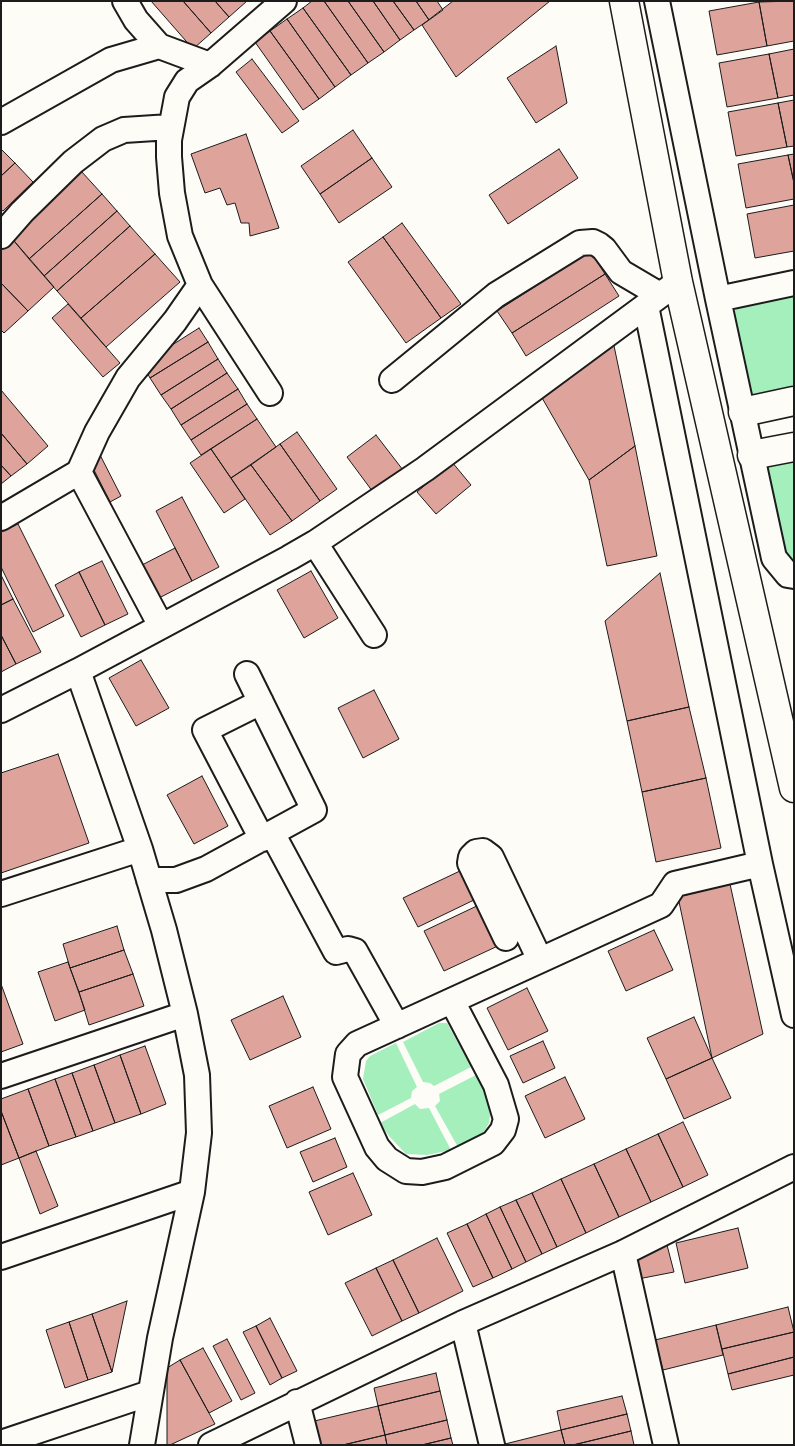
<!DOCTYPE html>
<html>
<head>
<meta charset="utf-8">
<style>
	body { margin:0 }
	#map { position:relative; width:795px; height:1446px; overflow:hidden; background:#fdfcf7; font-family:"Gochi Hand",sans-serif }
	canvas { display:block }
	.frame { position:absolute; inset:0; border:2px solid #1c1c1c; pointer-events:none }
</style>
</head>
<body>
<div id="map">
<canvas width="795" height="1446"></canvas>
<div class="frame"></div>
</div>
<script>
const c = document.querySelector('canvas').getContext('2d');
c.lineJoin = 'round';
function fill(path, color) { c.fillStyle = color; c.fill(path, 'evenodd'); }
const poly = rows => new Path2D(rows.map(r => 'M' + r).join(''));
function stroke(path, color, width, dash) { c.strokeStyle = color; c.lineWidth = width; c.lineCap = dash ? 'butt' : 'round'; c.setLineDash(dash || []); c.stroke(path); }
fill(poly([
	[794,295,794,386,752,395,748,392,731,319,735,310,745,305],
	[794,461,794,565,785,557,767,469,770,466],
	[439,1023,447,1023,471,1067,434,1086,430,1083,423,1082,403,1042],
	[396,1043,417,1087,412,1091,411,1098,378,1115,363,1079,366,1061,370,1056],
	[476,1075,487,1093,490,1115,489,1123,482,1135,459,1149,435,1106,440,1101,439,1094],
	[415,1104,420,1109,429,1108,451,1150,427,1155,406,1154,389,1136,380,1123]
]), '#a5efbd');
const building = poly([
	[151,1,183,1,211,33,193,49,151,1],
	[183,1,215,1,229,17,211,33,183,1],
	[215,1,247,1,229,17,215,1],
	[312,1,324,1,368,63,351,75,303,8,312,1],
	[324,1,348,1,384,52,368,63,324,1],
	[348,1,373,1,400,40,384,52,348,1],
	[373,1,393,1,414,30,400,40,373,1],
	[393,1,416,1,429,20,414,30,393,1],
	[416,1,437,1,443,10,429,20,416,1],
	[453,1,550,1,456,77,422,25,453,1],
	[794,1,794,41,767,46,759,2,794,1],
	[759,2,767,46,717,55,709,11,759,2],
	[303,8,351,75,335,87,287,19,303,8],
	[287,19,335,87,319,99,270,31,287,19],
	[270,31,319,99,303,110,255,42,270,31],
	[556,46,567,103,536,123,507,78,556,46],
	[794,49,794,95,778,98,769,54,794,49],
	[769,54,778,98,727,107,719,63,769,54],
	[252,59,299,121,282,133,236,72,252,59],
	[794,100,794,146,787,147,778,103,794,100],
	[778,103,787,147,736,156,728,112,778,103],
	[353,130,372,158,320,194,301,166,353,130],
	[246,134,279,228,250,236,249,223,241,223,235,203,227,205,220,188,205,193,191,154,246,134],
	[1,149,15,163,1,176,1,149],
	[559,149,578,178,508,224,489,195,559,149],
	[794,154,794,183,788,155,794,154],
	[788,155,794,183,794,199,746,208,738,164,788,155],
	[372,158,392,187,339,223,320,194,372,158],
	[15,163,33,182,3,211,1,210,1,176,15,163],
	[81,171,102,194,29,259,9,235,81,171],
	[102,194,117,211,44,276,29,259,102,194],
	[794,205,794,251,755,258,747,214,794,205],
	[117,211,130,226,57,291,44,276,117,211],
	[402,223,461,304,441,318,383,237,402,223],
	[130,226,155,254,81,318,57,291,130,226],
	[9,235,54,287,28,311,1,283,1,245,9,235],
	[383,237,441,318,406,343,348,262,383,237],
	[590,251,605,274,512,333,497,311,590,251],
	[155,254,180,282,106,347,81,318,155,254],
	[605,274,619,296,526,356,512,333,605,274],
	[1,283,28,311,4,333,1,330,1,283],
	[68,304,120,363,103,377,52,318,68,304],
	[199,328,208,342,150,378,142,364,199,328],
	[613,341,635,446,589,480,541,396,613,341],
	[208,342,218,359,161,395,150,378,208,342],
	[218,359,227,373,171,409,161,395,218,359],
	[227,373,238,389,181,425,171,409,227,373],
	[238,389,247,404,191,440,181,425,238,389],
	[1,390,48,446,27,464,1,433,1,390],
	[247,404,257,419,201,455,191,440,247,404],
	[257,419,276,447,231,478,211,449,257,419],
	[297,432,337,489,320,501,280,444,297,432],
	[1,433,27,464,11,476,1,465,1,433],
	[376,435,403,470,373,492,347,457,376,435],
	[280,444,320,501,292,521,251,465,280,444],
	[635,446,657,556,607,566,589,480,635,446],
	[211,449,245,499,224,513,190,463,211,449],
	[98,451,121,496,110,502,87,456,98,451],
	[452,462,471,485,436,514,417,492,452,462],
	[1,465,11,476,1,484,1,465],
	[251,465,292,521,270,535,231,478,251,465],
	[182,497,219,567,192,581,156,511,182,497],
	[18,524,64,616,33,632,1,567,1,532,18,524],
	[175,548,192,581,159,598,142,565,175,548],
	[102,561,128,614,105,625,79,572,102,561],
	[311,571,338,618,304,638,277,590,311,571],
	[79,572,105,625,81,637,55,585,79,572],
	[660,573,689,707,627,721,605,621,660,573],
	[1,575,13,599,1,605,1,575],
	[13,599,41,652,16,664,1,635,1,605,13,599],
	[1,635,16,664,1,672,1,635],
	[141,660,169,708,136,726,109,678,141,660],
	[374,690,399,739,363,758,338,708,374,690],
	[689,707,706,778,642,792,627,721,689,707],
	[58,754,89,843,1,873,1,773,58,754],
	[202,776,228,826,194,844,167,795,202,776],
	[706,778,721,848,656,862,642,792,706,778],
	[462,870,476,899,418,927,403,898,462,870],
	[730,884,763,1034,712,1058,678,897,730,884],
	[481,904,500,945,444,971,424,931,481,904],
	[117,926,124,950,70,968,63,944,117,926],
	[654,930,673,970,626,991,608,951,654,930],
	[124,950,133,974,79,992,70,968,124,950],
	[68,962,85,1010,55,1021,38,972,68,962],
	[133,974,144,1006,89,1025,79,992,133,974],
	[1,984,23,1044,1,1052,1,984],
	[527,988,548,1031,508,1050,487,1008,527,988],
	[283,996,301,1037,250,1060,231,1020,283,996],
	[694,1017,712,1058,666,1079,647,1038,694,1017],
	[543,1041,555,1068,523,1083,510,1056,543,1041],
	[145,1046,166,1104,141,1114,120,1055,145,1046],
	[120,1055,141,1114,115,1123,94,1065,120,1055],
	[712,1058,731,1098,684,1119,666,1079,712,1058],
	[94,1065,115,1123,93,1131,72,1073,94,1065],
	[72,1073,93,1131,76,1137,55,1079,72,1073],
	[565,1077,585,1119,545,1138,525,1096,565,1077],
	[55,1079,76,1137,49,1146,28,1089,55,1079],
	[313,1087,331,1129,287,1148,269,1106,313,1087],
	[28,1089,49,1146,19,1158,1,1111,1,1099,28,1089],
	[1,1111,19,1158,1,1165,1,1111],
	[683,1122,708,1175,683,1187,658,1134,683,1122],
	[658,1134,683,1187,651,1202,626,1149,658,1134],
	[335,1138,347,1167,313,1182,300,1152,335,1138],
	[626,1149,651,1202,619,1217,594,1164,626,1149],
	[36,1151,58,1206,40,1214,19,1158,36,1151],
	[594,1164,619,1217,586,1233,561,1179,594,1164],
	[353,1173,372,1215,328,1235,309,1192,353,1173],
	[561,1179,586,1233,557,1247,532,1193,561,1179],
	[532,1193,557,1247,542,1254,516,1200,532,1193],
	[516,1200,542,1254,526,1262,500,1207,516,1200],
	[500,1207,526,1262,512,1269,486,1214,500,1207],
	[486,1214,512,1269,493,1278,467,1224,486,1214],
	[467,1224,493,1278,473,1287,447,1233,467,1224],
	[738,1228,748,1268,685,1283,676,1243,738,1228],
	[437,1238,463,1291,419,1313,393,1260,437,1238],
	[667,1245,674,1272,638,1279,632,1262,667,1245],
	[393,1260,419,1313,402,1321,376,1268,393,1260],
	[376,1268,402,1321,372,1336,345,1283,376,1268],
	[127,1301,112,1372,92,1314,127,1301],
	[788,1307,794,1332,722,1349,716,1325,788,1307],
	[92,1314,112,1372,88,1380,69,1322,92,1314],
	[270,1318,297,1371,282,1378,256,1326,270,1318],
	[69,1322,88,1380,65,1388,46,1330,69,1322],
	[716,1325,723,1355,663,1370,655,1340,716,1325],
	[256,1326,282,1378,270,1385,243,1332,256,1326],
	[794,1332,794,1357,728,1374,722,1349,794,1332],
	[227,1339,255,1393,241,1400,213,1346,227,1339],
	[203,1348,232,1401,209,1413,180,1360,203,1348],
	[794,1357,794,1375,732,1390,728,1374,794,1357],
	[180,1360,215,1424,170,1445,167,1445,167,1368,180,1360],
	[436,1373,440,1391,378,1406,374,1388,436,1373],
	[440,1391,447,1420,385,1435,378,1406,440,1391],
	[622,1396,627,1414,561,1430,557,1411,622,1396],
	[378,1406,385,1435,343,1445,316,1445,310,1422,378,1406],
	[627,1414,631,1431,573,1445,565,1445,561,1430,627,1414],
	[447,1420,451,1438,422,1445,387,1445,385,1435,447,1420],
	[561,1430,565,1445,505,1445,505,1444,561,1430],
	[631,1431,634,1445,573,1445,631,1431],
	[385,1435,387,1445,343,1445,385,1435],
	[451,1438,453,1445,422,1445,451,1438]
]);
fill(building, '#dea49c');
stroke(building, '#1c1c1c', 1);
const street = poly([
	[125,1,136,20,159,46,210,65],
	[657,1,718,299,774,558,788,575,794,576],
	[1,122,111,60,159,46],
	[1,236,22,212,73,162,103,139,124,130,170,127],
	[718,299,794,283],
	[646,306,760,864,794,1015],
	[392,380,496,295,580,243,593,242,599,245,604,249,621,272,660,295],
	[270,393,200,285,180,236,172,193,169,157,169,140,177,97,187,81,210,65,284,1],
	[1,518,79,472],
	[315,543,374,635],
	[161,626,79,472,97,432,128,378,175,321,200,285],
	[78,671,140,849,164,930,185,1014,197,1075,199,1133,192,1192,160,1338,142,1445],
	[261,702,205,730,262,839],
	[1,710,78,671,289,558,315,543,425,469,678,282],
	[272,833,336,952,348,949,355,951,397,1026],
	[149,880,176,880,206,869,314,810,247,674],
	[1,894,140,849],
	[506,938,470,863,471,857,476,852,483,851,491,857,540,960],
	[452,1001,496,1085,506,1119,503,1130,493,1143,445,1167,422,1172,406,1171,387,1159,377,1147,345,1077,348,1054,357,1044,661,905,675,884,760,864],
	[1,1076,185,1014],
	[623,1253,666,1445],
	[1,1257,192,1192],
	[463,1323,492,1445],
	[297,1402,308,1445],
	[1,1443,150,1393],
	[211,1445,463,1323,623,1253,794,1167]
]);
const secondary = poly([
	[624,1,678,282,794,788],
	[743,412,794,401],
	[752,455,794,447]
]);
stroke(street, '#1c1c1c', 28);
stroke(secondary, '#1c1c1c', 31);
stroke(street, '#fdfcf7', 24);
stroke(secondary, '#fdfcf7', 28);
</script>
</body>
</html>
